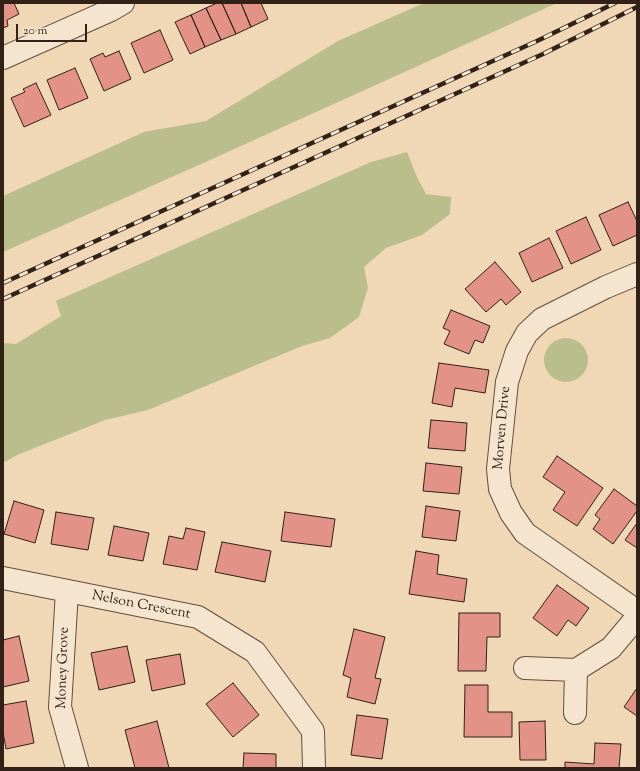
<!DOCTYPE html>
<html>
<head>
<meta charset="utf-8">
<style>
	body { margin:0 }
	#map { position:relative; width:640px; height:771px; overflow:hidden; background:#f0d7b5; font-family:"Sorts Mill Goudy",serif }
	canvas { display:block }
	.frame { position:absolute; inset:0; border:4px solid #312117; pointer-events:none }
	.scale { position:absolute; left:16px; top:24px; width:71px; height:18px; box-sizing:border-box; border:2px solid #312117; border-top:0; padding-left:5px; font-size:12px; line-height:14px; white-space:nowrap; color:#312117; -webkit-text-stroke:3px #f5e5cf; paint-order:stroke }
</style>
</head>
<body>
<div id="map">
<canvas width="640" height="771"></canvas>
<div class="frame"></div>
<div class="scale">20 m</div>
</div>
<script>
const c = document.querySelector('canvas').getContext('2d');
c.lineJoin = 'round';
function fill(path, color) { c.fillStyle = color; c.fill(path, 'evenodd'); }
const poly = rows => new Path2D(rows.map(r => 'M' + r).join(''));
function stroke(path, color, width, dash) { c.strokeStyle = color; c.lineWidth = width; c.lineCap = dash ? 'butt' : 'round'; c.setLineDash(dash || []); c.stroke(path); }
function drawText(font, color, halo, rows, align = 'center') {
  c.font = font + ' "Sorts Mill Goudy",serif'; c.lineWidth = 4; c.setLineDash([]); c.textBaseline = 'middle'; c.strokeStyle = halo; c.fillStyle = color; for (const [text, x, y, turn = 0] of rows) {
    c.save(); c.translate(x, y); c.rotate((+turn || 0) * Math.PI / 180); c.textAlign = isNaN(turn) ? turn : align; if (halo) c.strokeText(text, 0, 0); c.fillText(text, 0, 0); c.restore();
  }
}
fill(poly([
	[424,3,557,3,210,160,3,252,3,196,144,132,206,121,338,41],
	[407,152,417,177,426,194,451,197,450,214,422,235,386,248,364,267,368,288,359,317,330,338,302,346,148,410,105,420,17,455,3,463,3,343,16,344,61,316,56,301,371,162],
	'544 360a22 22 0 1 1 44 0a22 22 0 1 1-44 0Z'
]), '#babe8d');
const building = poly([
	[3,3,14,3,19,14,7,20,8,26,3,28,3,3],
	[217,3,222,3,236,34,221,40,206,8,217,3],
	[222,3,241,3,251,27,236,34,222,3],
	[241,3,261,3,268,19,251,27,241,3],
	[206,8,221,40,205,47,191,15,206,8],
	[191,15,205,47,190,54,175,22,191,15],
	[160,30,173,60,144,73,131,43,160,30],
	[119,51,131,79,104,91,90,59,103,53,105,57,119,51],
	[75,68,88,98,59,110,47,80,75,68],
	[36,83,51,115,24,127,11,98,25,92,23,89,36,83],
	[628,202,637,221,637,235,613,246,599,215,628,202],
	[586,217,601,250,571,264,556,231,586,217],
	[549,238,563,268,532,282,519,253,549,238],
	[495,262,521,292,506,305,501,299,486,312,465,289,495,262],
	[451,310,490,326,483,343,475,340,469,354,444,344,450,331,443,328,451,310],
	[439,363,489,370,485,393,455,388,452,407,432,403,439,363],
	[431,420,467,423,465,451,428,448,431,420],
	[557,456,603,488,577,526,553,510,565,492,543,477,557,456],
	[426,463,462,467,459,494,423,491,426,463],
	[614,489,637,506,637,511,613,544,593,529,600,519,595,515,614,489],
	[14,501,44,510,35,543,4,534,14,501],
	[426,506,460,511,456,541,422,537,426,506],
	[56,512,94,518,88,550,51,544,56,512],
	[285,512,335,519,331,547,281,541,285,512],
	[637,523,637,548,625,540,637,523],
	[114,526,149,533,143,561,108,555,114,526],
	[186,528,205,532,197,570,163,564,169,536,183,539,186,528],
	[222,542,271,551,265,582,215,572,222,542],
	[416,551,439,555,437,574,467,579,464,602,409,594,416,551],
	[557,585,589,608,576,626,568,620,557,636,533,618,557,585],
	[459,613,500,613,500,637,487,637,486,671,458,671,459,613],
	[354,629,385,637,375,678,381,679,375,704,347,697,351,678,343,675,354,629],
	[19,636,29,681,3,687,3,640,19,636],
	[127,646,135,682,99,690,91,653,127,646],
	[180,654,185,684,152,691,146,660,180,654],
	[233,683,259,715,233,737,206,704,233,683],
	[465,685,488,685,488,712,512,712,512,737,464,737,465,685],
	[637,688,637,716,624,707,637,688],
	[26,701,34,743,6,749,3,732,3,705,26,701],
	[357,715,388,719,382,759,351,755,357,715],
	[157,721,169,768,135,768,125,730,157,721],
	[545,721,546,760,520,760,519,722,545,721],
	[595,743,621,744,619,768,565,768,565,762,594,764,595,743],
	[244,753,276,754,276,768,243,768,244,753]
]);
fill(building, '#e29286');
stroke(building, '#312117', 1);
const street = poly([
	[3,58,111,10,123,3],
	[637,274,606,287,542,319,527,333,517,351,507,382,498,469,500,489,511,513,525,533,637,611],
	[3,578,198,617,255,652,313,731,314,768],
	[67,591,60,707,77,768],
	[525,668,576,670,611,648,637,617],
	[575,713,576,670]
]);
stroke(street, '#614e3e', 24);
stroke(street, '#f5e5cf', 22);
const rail = poly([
	[3,283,537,41,615,3],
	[3,299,543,54,637,7]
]);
stroke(rail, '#312117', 4.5);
stroke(rail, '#f5e5cf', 3, [9]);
drawText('14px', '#312117', '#f5e5cf', [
	["Morven Drive",503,428,-85],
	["Nelson Crescent",141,606,11],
	["Money Grove",64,668,-88]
]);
</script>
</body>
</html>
